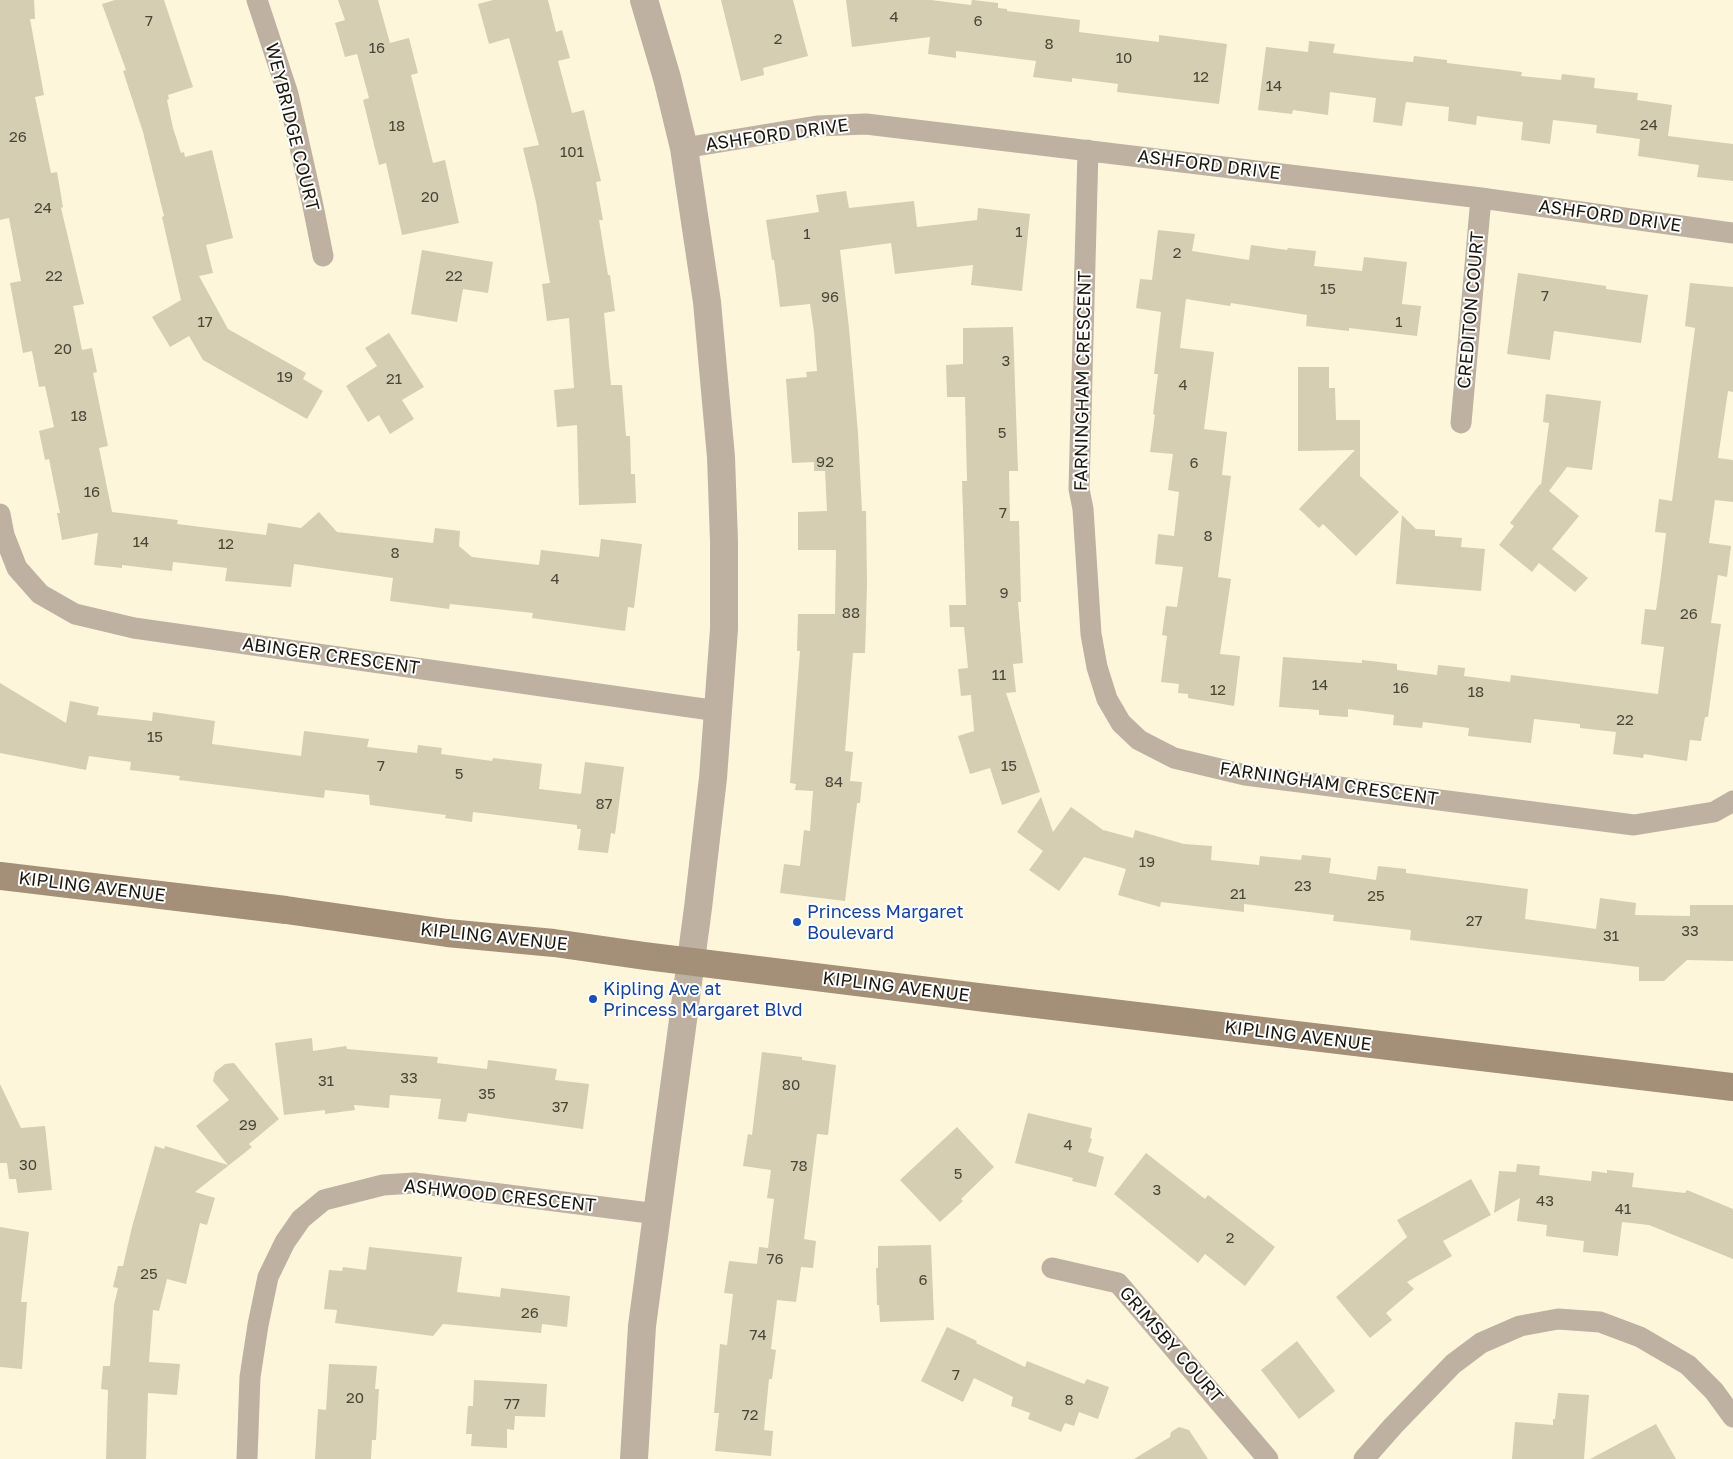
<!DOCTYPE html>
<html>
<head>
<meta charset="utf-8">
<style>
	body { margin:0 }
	canvas { display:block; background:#fdf6da }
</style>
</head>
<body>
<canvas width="1733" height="1459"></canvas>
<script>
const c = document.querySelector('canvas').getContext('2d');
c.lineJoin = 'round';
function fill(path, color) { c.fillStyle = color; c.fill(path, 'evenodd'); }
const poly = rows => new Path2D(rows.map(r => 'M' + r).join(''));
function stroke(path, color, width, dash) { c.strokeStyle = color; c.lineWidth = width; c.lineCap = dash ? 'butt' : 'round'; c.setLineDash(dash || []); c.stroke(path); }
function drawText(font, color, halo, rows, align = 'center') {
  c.font = font + ' "Golos Text",sans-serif'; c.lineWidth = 4; c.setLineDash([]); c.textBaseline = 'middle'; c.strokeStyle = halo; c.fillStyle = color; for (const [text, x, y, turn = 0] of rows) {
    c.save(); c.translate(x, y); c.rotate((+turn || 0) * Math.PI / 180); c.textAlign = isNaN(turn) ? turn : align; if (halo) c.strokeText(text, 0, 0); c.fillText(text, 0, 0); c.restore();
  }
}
fill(poly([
	[0,0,34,0,35,19,30,19,44,95,35,97,51,173,57,172,63,207,61,208,84,304,73,306,82,350,92,348,97,372,93,373,108,446,99,448,112,512,178,520,177,524,266,535,268,523,301,528,319,512,337,532,433,543,435,528,460,531,459,546,472,557,539,565,541,550,599,557,601,539,642,544,634,608,628,607,625,631,532,618,533,613,450,604,449,609,390,601,393,578,294,564,291,587,225,581,227,568,173,562,172,571,122,565,122,568,94,565,98,533,62,540,57,513,60,513,49,459,45,460,39,431,54,427,45,386,39,387,32,351,23,353,10,283,21,281,9,218,0,220],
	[115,0,164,0,193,87,168,95,169,99,167,100,173,128,181,153,184,152,185,157,212,150,233,238,206,245,213,273,199,276,228,329,306,373,303,379,323,391,307,419,203,360,189,336,170,347,152,317,181,300,162,217,164,216,143,132,123,71,126,70,102,4],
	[338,0,378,0,390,43,409,38,418,73,411,75,433,163,445,160,459,223,402,235,386,163,379,165,363,100,369,98,357,54,345,57,335,23,345,20],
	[493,0,548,0,556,32,562,30,570,58,558,61,572,113,584,110,601,181,596,182,603,220,599,220,608,275,610,275,615,311,604,313,611,385,622,385,626,436,630,436,631,474,635,474,636,503,579,505,577,425,557,427,554,390,574,388,569,318,547,321,542,284,550,283,536,202,523,148,539,145,509,38,489,44,478,4],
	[721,0,793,0,808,56,763,68,764,75,741,81],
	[846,0,931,0,971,5,972,0,973,0,998,3,998,8,1007,9,1007,11,1080,20,1079,32,1159,42,1159,35,1227,44,1219,104,1117,92,1118,84,1072,78,1072,82,1033,77,1036,61,956,51,956,58,928,54,930,37,852,47],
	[1309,41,1335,44,1333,53,1382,59,1413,62,1414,56,1447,60,1447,63,1522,72,1521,76,1561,80,1562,74,1595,78,1594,88,1638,93,1637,100,1672,105,1668,136,1733,144,1733,181,1697,177,1699,165,1638,156,1640,139,1596,133,1597,125,1553,120,1550,144,1521,140,1523,122,1477,116,1476,125,1448,121,1449,107,1406,102,1402,126,1373,122,1376,98,1330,92,1328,115,1293,110,1292,114,1258,110,1266,47,1308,52],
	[846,191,849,208,914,201,917,227,977,220,978,208,1030,214,1022,291,971,285,973,265,895,274,891,243,840,250,849,328,858,433,862,511,866,511,867,585,865,653,853,653,845,751,853,752,850,781,862,782,860,803,857,803,845,901,780,893,784,864,800,866,804,830,810,831,813,791,795,790,796,784,790,783,800,651,797,651,798,614,835,614,836,550,798,550,798,512,827,511,825,471,814,471,814,462,792,463,786,379,807,377,806,372,817,371,814,332,810,304,780,307,774,260,772,260,766,220,819,212,816,195],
	[1158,230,1195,234,1192,251,1249,260,1251,245,1287,250,1288,248,1316,251,1314,266,1362,271,1364,257,1407,262,1402,304,1421,306,1417,336,1349,328,1349,331,1306,326,1307,315,1231,303,1230,306,1186,299,1180,348,1214,352,1204,429,1227,432,1222,475,1231,476,1218,577,1231,579,1220,654,1240,656,1234,706,1188,698,1188,694,1178,693,1179,684,1161,682,1167,636,1162,635,1166,606,1177,607,1183,567,1155,564,1158,534,1174,536,1179,492,1168,490,1173,454,1150,452,1155,415,1153,414,1158,374,1154,374,1161,312,1136,308,1140,279,1152,280],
	[422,250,493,262,488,293,463,289,457,322,411,314],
	[1518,273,1606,286,1606,289,1648,295,1641,343,1554,331,1550,360,1507,354],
	[1690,283,1733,287,1733,392,1728,391,1718,458,1733,460,1733,502,1715,500,1709,543,1731,546,1727,577,1718,575,1711,623,1721,624,1708,717,1705,717,1701,741,1690,740,1687,761,1644,754,1643,758,1613,754,1616,732,1580,728,1580,724,1534,719,1531,743,1468,736,1469,728,1423,722,1422,728,1393,725,1394,715,1348,709,1348,717,1319,715,1319,710,1279,707,1283,657,1362,663,1362,660,1397,664,1397,670,1437,675,1438,665,1465,668,1464,676,1510,682,1511,675,1658,694,1664,647,1641,644,1645,609,1656,610,1661,575,1666,533,1655,532,1659,499,1672,501,1695,328,1685,326],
	[1013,327,1018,471,1009,471,1010,521,1019,521,1021,602,1018,602,1023,663,1013,664,1016,692,1006,693,1040,792,1002,805,990,768,970,774,958,736,974,731,971,695,961,696,958,669,968,668,964,627,950,627,949,605,966,605,962,481,967,481,965,397,947,397,946,365,963,364,963,328],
	[389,333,424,387,402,400,414,419,390,434,379,415,368,422,346,386,377,366,365,348],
	[1298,367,1329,367,1329,388,1335,388,1336,420,1360,420,1360,476,1399,512,1356,556,1323,524,1319,528,1299,509,1355,450,1298,451],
	[1546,394,1601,401,1592,470,1567,467,1549,491,1579,516,1552,549,1588,578,1575,592,1539,563,1532,572,1499,545,1514,526,1510,523,1540,484,1541,485,1549,423,1543,422],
	[1402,515,1416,529,1435,530,1435,536,1462,538,1461,547,1485,549,1481,591,1396,584],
	[0,683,66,723,70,701,99,707,97,715,152,721,153,712,215,721,212,744,301,756,304,731,369,739,367,747,417,753,418,745,442,748,441,754,492,761,493,758,542,764,539,789,581,794,585,762,624,767,615,834,611,833,608,853,578,850,581,829,577,829,577,825,473,812,472,822,445,818,446,815,370,805,369,795,325,790,324,798,179,780,180,776,130,770,131,762,89,756,86,770,0,753],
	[1041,797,1053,832,1071,807,1103,830,1133,838,1135,830,1184,844,1212,846,1211,860,1259,865,1260,856,1301,860,1302,855,1331,858,1329,873,1376,880,1378,866,1406,869,1406,873,1528,889,1525,919,1554,923,1596,929,1600,898,1636,903,1635,915,1690,916,1690,905,1733,905,1733,961,1687,960,1664,981,1639,981,1639,967,1410,940,1411,930,1333,921,1334,915,1244,904,1244,912,1161,902,1160,907,1118,895,1126,869,1084,857,1059,891,1029,870,1043,851,1017,832],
	[312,1038,313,1051,346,1046,347,1049,438,1057,437,1063,487,1069,488,1060,557,1069,555,1080,589,1084,583,1129,468,1113,466,1122,438,1119,441,1099,390,1095,389,1108,354,1105,355,1110,325,1114,325,1110,284,1115,275,1043],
	[762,1052,802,1057,802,1060,836,1065,828,1135,817,1134,804,1239,816,1241,813,1268,801,1267,796,1302,777,1300,771,1349,776,1350,772,1379,769,1379,764,1430,773,1431,771,1456,715,1451,719,1413,714,1413,720,1344,727,1345,733,1294,724,1293,729,1261,757,1264,759,1247,768,1248,774,1199,767,1198,771,1170,743,1166,748,1134,752,1135],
	[234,1063,279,1119,249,1144,252,1147,195,1192,215,1198,207,1225,200,1223,186,1284,167,1279,159,1311,153,1310,149,1362,180,1364,177,1395,148,1393,146,1459,106,1459,108,1390,101,1389,103,1366,110,1366,114,1305,118,1288,113,1287,118,1266,123,1266,132,1227,155,1146,164,1149,165,1146,228,1165,196,1126,229,1100,213,1081,215,1072,225,1064],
	[0,1084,21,1128,45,1126,52,1190,18,1193,16,1179,9,1179,7,1163,0,1163],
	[1028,1113,1092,1128,1090,1138,1092,1139,1088,1152,1104,1157,1096,1187,1072,1181,1073,1178,1015,1163],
	[957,1127,994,1167,961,1199,963,1201,940,1222,900,1180],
	[1146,1153,1205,1199,1208,1195,1275,1247,1245,1286,1205,1254,1198,1263,1114,1194],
	[1517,1164,1540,1166,1539,1175,1591,1181,1592,1171,1607,1173,1607,1170,1634,1173,1632,1187,1685,1193,1687,1190,1733,1209,1733,1259,1649,1225,1622,1222,1618,1256,1583,1252,1584,1241,1546,1236,1547,1225,1517,1221,1520,1198,1494,1213,1499,1171,1516,1172],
	[1471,1179,1491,1215,1443,1241,1452,1256,1407,1282,1414,1289,1386,1313,1392,1320,1370,1338,1336,1297,1407,1237,1397,1220],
	[0,1227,29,1232,21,1302,27,1302,22,1369,0,1367],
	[931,1245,934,1320,880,1322,879,1305,877,1305,876,1268,878,1268,878,1246],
	[369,1247,462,1257,457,1292,500,1297,501,1288,570,1296,567,1327,542,1324,541,1333,443,1324,433,1336,335,1323,337,1310,324,1309,329,1270,342,1271,343,1267,366,1270],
	[947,1327,977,1341,976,1343,1025,1367,1027,1361,1084,1384,1087,1379,1109,1387,1098,1419,1079,1412,1074,1426,1065,1423,1061,1432,1028,1419,1030,1413,1011,1406,1013,1397,974,1378,963,1402,921,1381],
	[1297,1341,1335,1391,1299,1419,1261,1370],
	[329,1364,377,1366,375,1389,379,1389,376,1440,372,1440,371,1459,315,1459,318,1409,326,1410],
	[474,1380,547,1384,545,1417,515,1416,514,1430,507,1429,507,1448,471,1446,472,1434,466,1434,468,1406,473,1406],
	[1558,1393,1589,1395,1584,1459,1512,1459,1515,1422,1553,1425,1553,1419,1555,1419],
	[1656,1424,1676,1459,1590,1459],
	[1179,1427,1189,1430,1208,1459,1134,1459,1170,1437,1171,1432]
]), '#d5ceb3');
stroke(poly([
	[257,0,288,94,312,201,323,256],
	[684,148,817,126,866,124,1481,198,1733,233],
	[1088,150,1079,489,1083,509,1091,634,1097,667,1107,699,1121,723,1139,740,1174,758,1245,775,1634,825,1714,812,1733,801],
	[1461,423,1481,198],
	[0,514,4,535,17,568,40,594,75,614,134,628,718,711],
	[1052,1268,1118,1283,1268,1459],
	[247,1459,250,1377,258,1325,268,1277,285,1242,301,1219,324,1200,383,1185,414,1183,657,1214],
	[1364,1459,1393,1426,1453,1364,1481,1343,1520,1326,1558,1319,1600,1322,1640,1337,1688,1365,1714,1391,1733,1417]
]), '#bfb1a1', 21);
stroke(poly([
	[634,1459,642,1326,698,908,713,778,724,629,724,541,721,457,707,302,684,148,667,78,644,0]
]), '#bfb1a1', 28);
stroke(poly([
	[0,876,286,910,447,933,554,943,645,956,986,998,1733,1087]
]), '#a49078', 28);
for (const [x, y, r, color] of [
	[797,922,5,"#1a4fb4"],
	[593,999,5,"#1a4fb4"]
]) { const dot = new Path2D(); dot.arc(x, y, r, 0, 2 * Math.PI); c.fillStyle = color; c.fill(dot); stroke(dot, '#fff', 2); }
drawText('15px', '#494637', null, [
	["4",894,17],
	["7",149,21],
	["6",978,21],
	["2",778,39],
	["8",1049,44],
	["16",377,48],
	["10",1124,58],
	["12",1201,77],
	["14",1274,86],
	["24",1649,125],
	["18",397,126],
	["26",18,137],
	["101",572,152],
	["20",430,197],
	["24",43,208],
	["1",1019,232],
	["1",807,234],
	["2",1177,253],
	["22",54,276],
	["22",454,276],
	["15",1328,289],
	["7",1545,296],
	["96",830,297],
	["17",205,322],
	["1",1399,322],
	["20",63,349],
	["3",1006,361],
	["19",285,377],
	["21",394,379],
	["4",1183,385],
	["18",79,416],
	["5",1002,433],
	["92",825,462],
	["6",1194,463],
	["16",92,492],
	["7",1003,513],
	["8",1208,536],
	["14",141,542],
	["12",226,544],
	["8",395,553],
	["4",555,579],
	["9",1004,593],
	["88",851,613],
	["26",1689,614],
	["11",999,675],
	["14",1320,685],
	["16",1401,688],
	["12",1218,690],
	["18",1476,692],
	["22",1625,720],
	["15",155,737],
	["7",381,766],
	["15",1009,766],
	["5",459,774],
	["84",834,782],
	["87",604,804],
	["19",1147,862],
	["23",1303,886],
	["21",1238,894],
	["25",1376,896],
	["27",1474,921],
	["33",1690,931],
	["31",1611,936],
	["33",409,1078],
	["31",326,1081],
	["80",791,1085],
	["35",487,1094],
	["37",560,1107],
	["29",248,1125],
	["4",1068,1145],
	["30",28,1165],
	["78",799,1166],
	["5",958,1174],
	["3",1157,1190],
	["43",1545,1201],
	["41",1623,1209],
	["2",1230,1238],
	["76",775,1259],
	["25",149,1274],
	["6",923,1280],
	["26",530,1313],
	["74",758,1335],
	["7",956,1375],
	["20",355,1398],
	["8",1069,1400],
	["77",512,1404],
	["72",750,1415]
]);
drawText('18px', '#1a180e', '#fff', [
	["WEYBRIDGE COURT",292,127,76],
	["ASHFORD DRIVE",777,135,-8],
	["ASHFORD DRIVE",1209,165,7],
	["ASHFORD DRIVE",1610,216,8],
	["CREDITON COURT",1471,310,-85],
	["FARNINGHAM CRESCENT",1083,381,-89],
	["ABINGER CRESCENT",331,656,8],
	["FARNINGHAM CRESCENT",1329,784,8],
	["KIPLING AVENUE",92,887,7],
	["KIPLING AVENUE",494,937,6],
	["KIPLING AVENUE",896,987,7],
	["KIPLING AVENUE",1298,1036,7],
	["ASHWOOD CRESCENT",500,1196,6],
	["GRIMSBY COURT",1171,1345,49]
]);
drawText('18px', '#164399', '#fff', [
	["Princess Margaret",807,912],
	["Boulevard",807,933],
	["Kipling Ave at",603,989],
	["Princess Margaret Blvd",603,1010]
], 'left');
</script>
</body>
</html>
